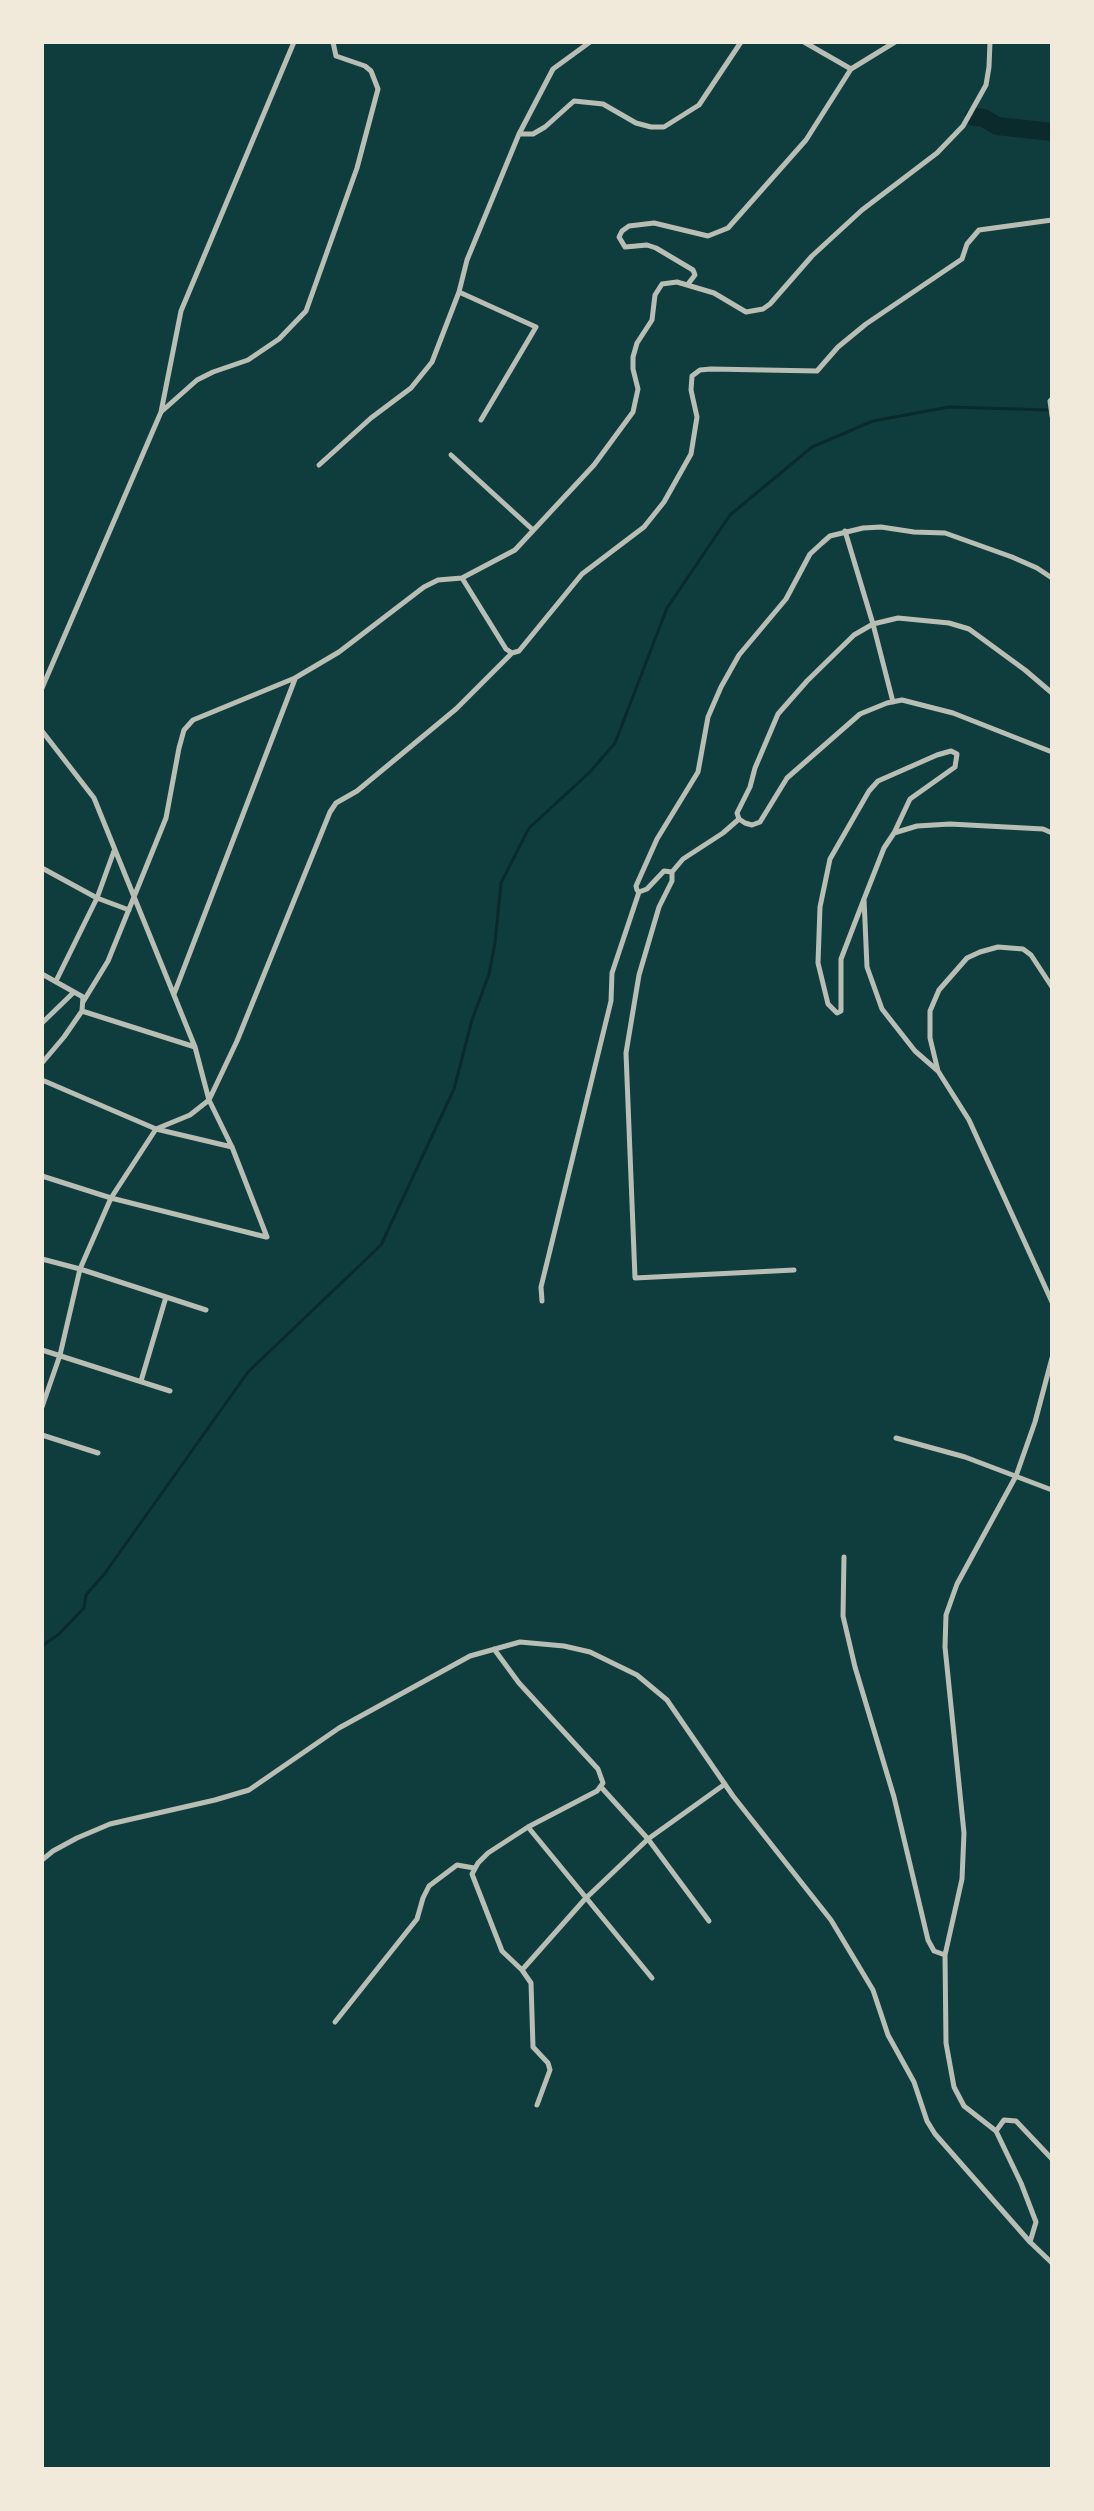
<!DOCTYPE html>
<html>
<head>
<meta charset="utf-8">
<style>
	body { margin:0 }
	#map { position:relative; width:1094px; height:2511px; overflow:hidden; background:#0f3d3e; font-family:Cabin,sans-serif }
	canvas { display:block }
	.frame { position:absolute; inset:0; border:44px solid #f1e9da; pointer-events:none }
</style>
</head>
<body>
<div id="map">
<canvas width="1094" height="2511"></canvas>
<div class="frame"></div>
</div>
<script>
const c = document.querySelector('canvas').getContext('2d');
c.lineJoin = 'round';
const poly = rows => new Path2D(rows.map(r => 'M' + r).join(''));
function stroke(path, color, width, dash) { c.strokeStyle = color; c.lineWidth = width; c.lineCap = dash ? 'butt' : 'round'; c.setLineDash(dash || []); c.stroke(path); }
stroke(poly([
	[42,1646,59,1634,84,1608,86,1595,105,1573,248,1372,381,1245,454,1089,472,1020,489,974,495,943,501,883,529,828,590,772,615,743,667,608,730,515,812,447,873,421,949,407,1049,410]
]), '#0a2a2b', 3);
stroke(poly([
	[974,117,984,118,997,126,1052,132]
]), '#0a2a2b', 18);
stroke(poly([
	[804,42,851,69],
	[519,134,533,134,545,127,574,101,603,104,636,123,651,127,664,127,699,105,741,42],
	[688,284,695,275,693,270,656,248,647,245,625,247,619,237,622,231,629,226,654,223,708,236,728,228,806,140,851,69,895,42],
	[459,292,536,327,481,420],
	[1052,399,1050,401,1052,416],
	[161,412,181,311,294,42],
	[451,455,533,530],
	[319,465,371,418,411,388,432,362,459,292,467,260,519,134,553,69,590,42],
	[845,531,873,624,893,702],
	[462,578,506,649,512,653,519,651,582,574,644,527,664,502,691,454,697,417,691,390,692,376,700,370,711,369,817,371,838,347,866,324,962,259,967,244,979,230,1052,220],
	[42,688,161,412,197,380,213,372,248,360,279,339,306,311,357,168,378,89,371,71,365,66,336,56,333,42],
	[1052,693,1025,670,969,629,949,623,898,618,873,624,854,635,807,681,778,714,755,768,750,787,737,813,739,819,745,823,752,825,760,822,787,778,860,714,887,703,902,700,953,713,1052,752],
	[42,731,94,798,195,1047,209,1100,232,1147,267,1237],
	[739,819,723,833,683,859,672,872,672,881,659,907,639,975,626,1053,635,1278,794,1270],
	[42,868,97,898,129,910],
	[672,872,664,871,647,889,639,892,637,890,636,886,657,839,698,772,708,717,721,687,739,655,786,599,810,554,822,543,830,536,863,528,881,527,914,532,945,533,1012,557,1037,568,1052,578],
	[864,899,841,959,841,1011,837,1013,828,1004,818,963,820,907,830,859,869,791,878,781,937,755,951,751,957,754,955,767,910,799,894,833],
	[42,974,83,997,82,1011,64,1037,42,1063],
	[56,981,97,898,114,851],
	[1052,987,1031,955,1023,949,998,947,980,952,967,958,939,990,930,1011,930,1038,938,1071,969,1120,1052,1302],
	[174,994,295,679],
	[83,1002,108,961,166,818,179,748,184,730,193,720,295,678,339,652,424,587,438,580,462,578,515,550,594,465,633,412,638,389,633,369,633,357,637,343,652,320,655,295,662,284,677,282,714,293,746,312,763,309,770,304,812,256,862,210,937,153,963,126,986,85,989,67,990,42],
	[82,1011,195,1047],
	[42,1023,73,993],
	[938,1071,915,1051,882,1009,867,967,864,899,884,848,894,833,917,826,950,824,1043,829,1052,833],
	[42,1080,156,1129,232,1147],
	[42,1176,111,1198,266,1237],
	[42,1259,80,1269,206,1310],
	[542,1301,541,1287,611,1001,612,973,639,892],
	[42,1350,170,1391],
	[141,1381,166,1297],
	[42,1407,60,1355,80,1269,111,1198,156,1129,190,1115,209,1100,237,1041,330,812,336,803,357,791,456,709,512,653],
	[42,1435,98,1453],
	[896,1438,965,1457,1052,1490],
	[844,1557,843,1616,855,1667,894,1797,928,1940,934,1951,945,1955],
	[494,1649,519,1683,598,1769,603,1783,597,1791,528,1827,488,1853,478,1863,472,1874,502,1951,522,1970,531,1983,533,2047,548,2063,550,2070,537,2105],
	[601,1787,648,1839,709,1921],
	[528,1827,652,1978],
	[42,1860,53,1851,77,1838,110,1824,215,1800,249,1790,339,1728,470,1656,520,1642,564,1646,590,1652,637,1675,667,1700,733,1796,831,1920,873,1990,888,2035,914,2082,927,2121,935,2134,1030,2242,1052,2263],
	[522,1970,585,1899,648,1839,725,1784],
	[335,2022,417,1919,423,1898,429,1886,457,1865,474,1868],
	[996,2131,1004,2120,1016,2121,1052,2159],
	[1030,2242,1036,2222,1021,2183,996,2131,964,2106,954,2087,946,2043,945,1955,962,1879,964,1833,945,1647,946,1615,957,1584,1016,1476,1035,1422,1052,1358]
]), '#b8beb3', 5);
</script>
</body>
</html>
